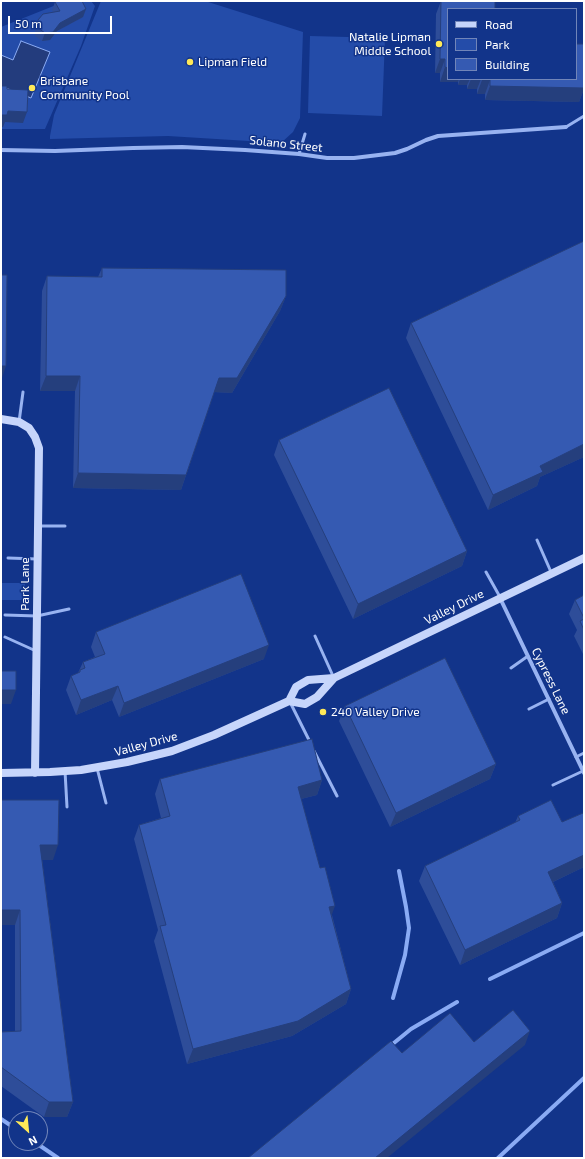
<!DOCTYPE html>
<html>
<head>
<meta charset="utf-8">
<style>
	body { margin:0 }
	#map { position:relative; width:585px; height:1159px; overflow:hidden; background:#12348a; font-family:"Exo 2",sans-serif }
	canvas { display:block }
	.frame { position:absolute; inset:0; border:2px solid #fff; pointer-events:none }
	.legend { position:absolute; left:447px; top:8px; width:130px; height:72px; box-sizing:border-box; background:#12348a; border:1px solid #7185b9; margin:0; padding:5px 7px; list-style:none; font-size:12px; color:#fff }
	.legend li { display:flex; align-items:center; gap:8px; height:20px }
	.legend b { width:20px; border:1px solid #7185b9 }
	.north { position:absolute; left:8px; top:1111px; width:40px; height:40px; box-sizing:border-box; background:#12348a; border:1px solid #7185b9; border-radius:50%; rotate:153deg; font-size:11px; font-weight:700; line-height:16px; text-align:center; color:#fff }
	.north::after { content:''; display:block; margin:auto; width:14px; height:18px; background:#ffe958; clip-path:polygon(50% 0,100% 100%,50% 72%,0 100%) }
	.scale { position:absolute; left:8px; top:16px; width:104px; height:18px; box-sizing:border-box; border:2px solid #fff; border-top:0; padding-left:5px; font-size:12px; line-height:14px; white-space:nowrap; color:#fff; -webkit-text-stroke:3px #12348a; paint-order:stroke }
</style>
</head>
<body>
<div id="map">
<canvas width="585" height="1159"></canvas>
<div class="frame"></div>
<ul class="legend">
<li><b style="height:5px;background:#c6d5fb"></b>Road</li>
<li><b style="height:11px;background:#244ca9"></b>Park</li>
<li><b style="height:11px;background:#355ab2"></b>Building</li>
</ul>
<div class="north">N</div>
<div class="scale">50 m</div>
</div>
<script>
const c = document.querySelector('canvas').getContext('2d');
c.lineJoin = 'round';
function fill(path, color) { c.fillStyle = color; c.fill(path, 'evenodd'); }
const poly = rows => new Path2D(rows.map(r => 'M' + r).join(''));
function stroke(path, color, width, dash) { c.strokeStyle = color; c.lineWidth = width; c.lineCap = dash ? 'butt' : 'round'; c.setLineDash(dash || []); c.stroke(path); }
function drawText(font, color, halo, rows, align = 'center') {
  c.font = font + ' "Exo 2",sans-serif'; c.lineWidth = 3; c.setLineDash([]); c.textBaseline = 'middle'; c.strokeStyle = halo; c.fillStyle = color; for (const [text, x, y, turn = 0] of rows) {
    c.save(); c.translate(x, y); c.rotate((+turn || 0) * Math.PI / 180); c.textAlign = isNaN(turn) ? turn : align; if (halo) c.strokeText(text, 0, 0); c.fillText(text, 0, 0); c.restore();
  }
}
fill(poly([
	[66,1,91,1,95,6,81,46,45,129,1,129,1,27],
	[101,1,205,1,303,32,300,118,293,132,281,143,168,136,50,139,50,136,54,115],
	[310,36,385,38,382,116,308,113],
	[1,583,25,583,25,600,1,600]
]), '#244ca9');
const water = poly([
	[21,41,50,52,31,98,1,86,1,55,13,60,21,41]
]);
fill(water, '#233c7d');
stroke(water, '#8aabf4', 1);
stroke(poly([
	[490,979,584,933],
	[393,998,405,955,409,928,406,907,399,871],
	[389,1047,411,1029,457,1002],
	[1,1119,16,1129],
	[36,1143,58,1158],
	[498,1158,584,1078]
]), '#8aabf4', 4);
stroke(poly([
	[566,127,584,116],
	[299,154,305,134],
	[19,422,23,392],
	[39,526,65,526],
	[537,540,551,572],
	[8,558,37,559],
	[486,572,500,597],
	[5,615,37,616,69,609],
	[315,636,333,676],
	[5,637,36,651],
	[511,668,528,656],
	[290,702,310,742],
	[529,709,549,699],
	[314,751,337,796],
	[576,757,584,753],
	[97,768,106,803],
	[65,771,67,807],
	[553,785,583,771]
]), '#98b3f1', 3);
stroke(poly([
	[1,150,55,151,133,148,182,147,245,150,299,154,327,158,354,158,395,153,407,149,426,140,438,136,566,127],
	[500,598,584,773]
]), '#98b3f1', 4);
stroke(poly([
	[1,419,19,422,29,428,35,437,39,448,35,773],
	[289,701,296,687,308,680,334,678,584,558],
	[1,773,50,772,81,770,127,762,172,751,214,735,289,701,305,704,317,697,334,678]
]), '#c6d5fb', 8);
fill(poly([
	[441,1,495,1,448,79,576,79,584,44,584,89,579,102,485,100,485,94,477,94,477,89,467,89,467,85,458,85,458,82,440,82,440,73,435,73,436,14],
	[55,2,86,9,83,17,57,31,50,40,42,41,35,36,35,28,38,20,53,12,52,10],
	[584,241,584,457,540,477,537,486,488,510,406,338,411,323],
	[102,268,286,296,280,311,232,393,214,392,181,490,73,488,75,391,40,391,42,291,47,276,98,277],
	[279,440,467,551,462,566,353,619,274,455],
	[584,595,584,656,574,636,577,630,569,614,575,600],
	[96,632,264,659,119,717,112,700,76,715,66,690,71,676,78,673,83,662,95,657,91,647],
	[345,706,496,764,490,779,390,827,339,721],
	[160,779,322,780,317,795,301,799,332,915,351,989,346,1004,292,1036,187,1064,154,941,158,930,134,839,139,825,161,818,155,794],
	[1,800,53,860,42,860,73,1102,67,1117,44,1117,1,1086,1,1032,15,1031,15,925],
	[518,816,562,822,584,867,553,882,562,903,557,918,460,965,419,881,425,866,515,823]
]), '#2e4d99');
fill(poly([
	[86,9,83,17,57,31,50,40,42,41,45,33,60,23],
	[440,59,445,59,440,73,435,73],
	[445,67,448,68,448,79,459,79,458,82,440,82],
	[460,79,470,79,467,85,458,85],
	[471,79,481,79,477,89,467,89],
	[482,80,490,80,485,94,477,94],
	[490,86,584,88,584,89,579,102,485,100],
	[8,111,27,112,23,123,5,122,3,127,1,127,1,115],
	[286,296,280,311,232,393,213,392,219,378],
	[1,366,6,366,1,381],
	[46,376,80,376,75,391,40,391],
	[584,444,584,457,540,477,537,486,488,510,493,495,540,466],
	[78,473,186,475,181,490,73,488],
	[467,551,462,566,353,619,358,604],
	[269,645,264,659,119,717,124,703],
	[118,686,112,700,76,715,81,700],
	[1,690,16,690,11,704,1,704],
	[496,764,490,779,390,827,396,813],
	[322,780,317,795,293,801,298,787],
	[40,845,58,845,53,860,34,860],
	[584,855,584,867,542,887,548,872],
	[562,903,557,918,460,965,465,950],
	[335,906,330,920,329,907],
	[1,910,20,910,15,925,1,925],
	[351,989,346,1004,292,1036,187,1064,193,1049],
	[530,1031,525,1045,387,1158,375,1158],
	[49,1102,73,1102,67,1117,44,1117]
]), '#253f7d');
const building = poly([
	[57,1,82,1,86,9,60,23,53,32,45,33,38,28,38,20,43,14,60,11,55,2,57,1],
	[441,1,495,1,495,9,448,9,448,68,445,67,445,59,440,59,441,1],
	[576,44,584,44,584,88,490,86,490,80,482,80,482,79,576,79,576,44],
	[1,86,7,86,7,89,28,90,27,112,8,111,7,115,1,115,1,86],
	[584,241,584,444,540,466,543,472,493,495,411,323,584,241],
	[102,268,286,270,286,296,237,378,219,378,186,475,78,473,80,376,46,376,47,276,102,277,102,268],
	[1,275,7,275,6,366,1,366,1,275],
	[389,388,467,551,358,604,279,440,389,388],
	[241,574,269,645,124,703,118,686,81,700,71,676,80,672,80,670,85,668,83,662,105,654,96,632,241,574],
	[584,595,584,618,575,600,584,595],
	[584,619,584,630,580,621,584,619],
	[445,658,496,764,396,813,345,706,445,658],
	[1,671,16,671,16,690,1,690,1,671],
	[312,739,322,780,298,787,320,868,325,867,335,906,329,907,351,989,298,1021,193,1049,160,926,166,925,139,825,170,816,160,779,312,739],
	[1,800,59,800,58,845,40,845,73,1102,49,1102,1,1067,1,1032,21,1031,20,910,1,910,1,800],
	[551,800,562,822,583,813,584,816,584,855,548,872,562,903,465,950,425,866,520,820,518,816,551,800],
	[513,1010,530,1031,375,1158,248,1158,391,1041,402,1053,450,1013,474,1042,513,1010]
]);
fill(building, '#355ab2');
stroke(building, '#253f7d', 1);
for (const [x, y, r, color] of [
	[439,44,4,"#ffe958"],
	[190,62,4,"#ffe958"],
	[32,88,4,"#ffe958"],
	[323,712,4,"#ffe958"]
]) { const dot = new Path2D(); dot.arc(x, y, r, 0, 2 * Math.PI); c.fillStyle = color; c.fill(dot); stroke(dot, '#12348a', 1.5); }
drawText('12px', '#fff', '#12348a', [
	["Natalie Lipman",431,37,"right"],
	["Middle School",431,51,"right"],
	["Lipman Field",198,62],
	["Brisbane",40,81],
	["Community Pool",40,95],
	["240 Valley Drive",331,712]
], 'left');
drawText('12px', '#fff', '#12348a', [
	["Solano Street",286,144,6],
	["Park Lane",25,584,-90],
	["Valley Drive",454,607,-26],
	["Cypress Lane",551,681,64],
	["Valley Drive",146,744,-15]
]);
</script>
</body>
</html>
